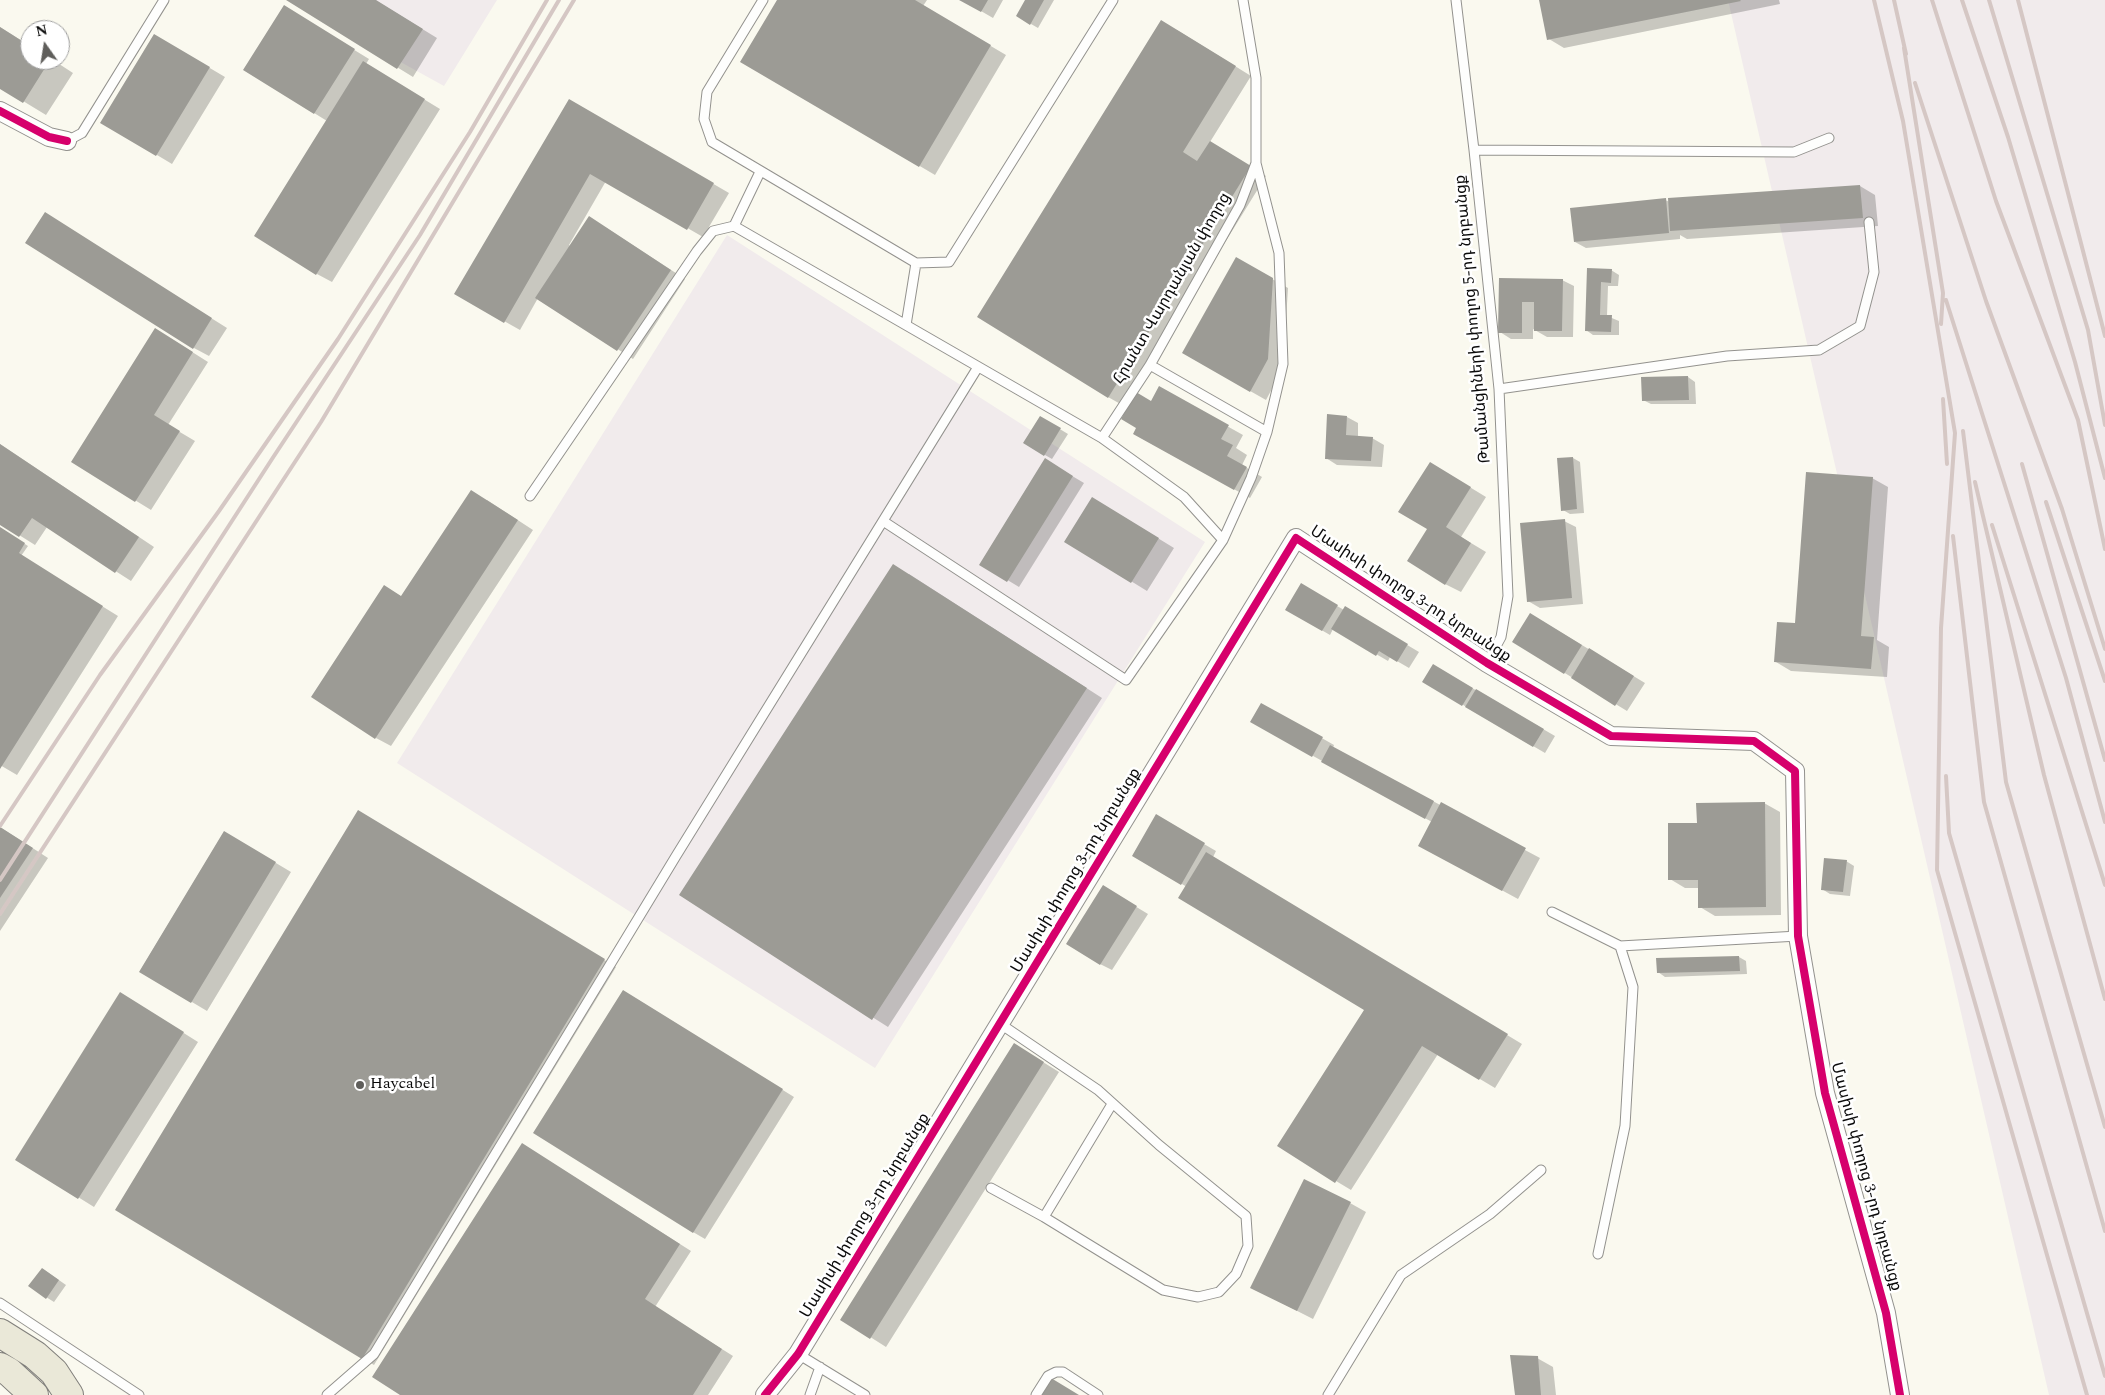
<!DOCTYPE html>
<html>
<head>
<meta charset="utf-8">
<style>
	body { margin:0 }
	#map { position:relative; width:2105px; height:1395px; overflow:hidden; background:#faf9ef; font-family:Spectral,serif }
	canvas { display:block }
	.north { position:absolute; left:20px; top:20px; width:50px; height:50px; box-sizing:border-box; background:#fff; border:1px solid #9d9d9d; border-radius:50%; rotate:347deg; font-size:14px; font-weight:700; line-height:20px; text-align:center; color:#0b0b0b }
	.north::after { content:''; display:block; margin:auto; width:18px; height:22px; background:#5f5e5b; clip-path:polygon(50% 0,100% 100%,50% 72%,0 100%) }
</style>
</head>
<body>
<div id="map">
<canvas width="2105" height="1395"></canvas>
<div class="north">N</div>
</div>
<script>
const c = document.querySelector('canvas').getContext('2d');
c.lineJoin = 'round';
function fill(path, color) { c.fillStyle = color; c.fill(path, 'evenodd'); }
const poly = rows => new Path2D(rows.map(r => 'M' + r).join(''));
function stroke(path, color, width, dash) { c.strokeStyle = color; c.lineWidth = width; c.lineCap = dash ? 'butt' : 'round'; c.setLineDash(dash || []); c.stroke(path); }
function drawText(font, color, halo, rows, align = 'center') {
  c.font = font + ' Spectral,"Noto Sans Armenian",serif'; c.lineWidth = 5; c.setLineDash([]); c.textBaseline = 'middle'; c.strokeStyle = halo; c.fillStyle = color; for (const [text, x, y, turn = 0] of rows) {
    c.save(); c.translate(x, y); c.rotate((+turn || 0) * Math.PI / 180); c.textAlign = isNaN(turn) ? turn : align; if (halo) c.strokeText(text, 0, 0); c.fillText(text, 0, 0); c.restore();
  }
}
fill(poly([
	[288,0,497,0,444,86],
	[1728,0,2105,0,2105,1395,2049,1395],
	[727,235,1205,542,875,1068,397,763]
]), '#f1ebec');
fill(poly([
	[288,0,375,0,437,38,413,77],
	[778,0,927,0,923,6,1006,55,935,175,742,61],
	[962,0,1003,0,993,18],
	[1027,0,1054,0,1038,28,1017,16],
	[1541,0,1779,0,1780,4,1564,48,1549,39],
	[299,16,369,59,366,64,440,109,332,282,317,274,327,121,245,70],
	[0,27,30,46,30,60,53,60,73,73,46,115,0,87],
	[1177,30,1251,76,1210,142,1266,176,1124,406,1108,397],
	[154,35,225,77,172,164,102,122],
	[569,100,729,193,703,237,606,181,569,245,571,247,605,227,685,279,633,359,538,298,520,330,456,294],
	[1860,186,1875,195,1878,226,1687,239,1680,235,1680,239,1586,248,1575,242,1665,200,1670,202],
	[60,223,227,328,209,356,194,348],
	[1237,259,1288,288,1283,368,1266,400,1183,353],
	[1588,269,1611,270,1619,275,1618,286,1608,286,1607,316,1619,321,1619,335,1593,335,1586,330],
	[1500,280,1562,280,1574,286,1573,337,1547,337,1533,329,1533,339,1511,339,1500,332],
	[170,338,208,362,168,425,195,441,151,510,73,462],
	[1688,377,1695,382,1696,404,1651,404,1643,400],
	[1159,388,1243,435,1236,448,1247,455,1242,465,1262,477,1250,498,1134,434],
	[1040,417,1068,434,1052,459,1024,443],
	[1347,417,1358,423,1358,437,1372,438,1384,445,1382,467,1337,465,1326,458],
	[0,444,154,547,131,581,47,527,35,545,0,523],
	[1573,458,1580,462,1584,513,1570,514,1563,510],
	[1057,467,1084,483,1019,587,981,564],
	[1445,472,1486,497,1461,537,1486,552,1461,592,1445,584,1429,529],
	[1872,478,1888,487,1877,640,1889,647,1887,677,1791,671,1776,662],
	[487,500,533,530,391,746,376,738,384,586,402,597],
	[1107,507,1174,548,1147,591,1066,541],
	[1564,521,1576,527,1583,604,1540,608,1528,601],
	[0,528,28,546,21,556,118,616,17,775,0,765],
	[909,574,1102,698,888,1027,680,895],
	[1301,585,1344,610,1345,608,1419,652,1409,668,1390,657,1388,661,1333,629,1330,635,1287,610],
	[1542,621,1645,683,1627,711,1514,642],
	[1434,666,1555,736,1545,753,1424,682],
	[1262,704,1334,745,1333,748,1540,858,1518,899,1435,854,1432,822,1252,722],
	[1764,803,1780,812,1781,915,1715,916,1700,907,1699,888,1685,888,1670,879,1698,824],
	[358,812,616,967,374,1365,117,1210],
	[1156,816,1216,851,1213,857,1522,1044,1495,1088,1438,1054,1351,1190,1336,1181,1365,1010,1187,887,1133,855],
	[0,827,48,858,0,931],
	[224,832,291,872,207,1011,140,971],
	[1846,861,1854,866,1850,896,1830,894,1822,889],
	[1115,894,1148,914,1112,970,1100,964],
	[1739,957,1746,961,1747,974,1665,977,1658,972],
	[635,998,794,1097,705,1239,693,1232],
	[136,1003,198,1042,94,1207,17,1159],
	[1030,1054,1059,1072,886,1347,842,1319],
	[533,1151,691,1251,655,1307,733,1356,708,1395,402,1395],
	[1350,1203,1366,1212,1313,1319,1252,1288],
	[43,1269,66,1285,54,1302,46,1297],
	[1537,1358,1553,1367,1556,1395,1516,1395]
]), '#0003');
fill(poly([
	[286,0,376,0,423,29,397,69],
	[777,0,915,0,991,45,919,167,740,62],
	[959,0,988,0,981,12],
	[1025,0,1044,0,1030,25,1016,16],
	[1539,0,1740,0,1741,1,1547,40],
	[284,5,355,49,314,114,243,70],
	[1161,20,1236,66,1183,152,1197,161,1210,141,1251,166,1108,398,977,317],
	[0,27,30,46,30,60,50,60,23,103,0,89],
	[154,34,210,67,156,156,100,123],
	[363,61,425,99,316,275,254,236],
	[569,99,714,183,687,230,590,174,504,323,454,294],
	[1860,185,1863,218,1670,231,1668,198],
	[1666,198,1669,233,1574,242,1570,208],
	[45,212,212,318,193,349,25,243],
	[589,216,671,270,617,351,535,298],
	[1236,257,1273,278,1268,359,1250,392,1182,353],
	[1587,268,1612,269,1611,283,1601,282,1600,315,1612,315,1611,332,1585,331],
	[1499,278,1563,279,1562,331,1534,331,1534,302,1522,302,1522,333,1498,333],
	[155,328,193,352,154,415,180,431,135,502,71,462],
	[1688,376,1689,400,1642,401,1641,377],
	[1159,386,1229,425,1221,439,1233,445,1227,456,1247,467,1234,490,1133,434,1136,428,1121,419,1136,392,1151,401],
	[1327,414,1347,416,1346,435,1373,437,1371,461,1325,459],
	[1040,416,1061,428,1044,456,1023,443],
	[0,444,139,537,115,573,32,518,19,537,0,525],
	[1573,457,1577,509,1561,511,1557,458],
	[1045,458,1073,476,1007,582,979,565],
	[1430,462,1471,487,1446,527,1471,543,1445,585,1407,561,1427,529,1398,512],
	[1806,472,1873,477,1861,636,1874,637,1871,669,1774,662,1777,622,1795,623],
	[471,490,518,520,375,739,311,697,384,585,401,596],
	[1092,497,1159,538,1131,583,1064,542],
	[1565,519,1572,598,1527,602,1520,523],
	[0,527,25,543,19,553,103,606,0,769],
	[893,564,1087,688,872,1020,679,895],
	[1301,583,1338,605,1322,631,1285,610],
	[1345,606,1408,644,1397,662,1379,651,1376,656,1331,629],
	[1530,613,1582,645,1564,674,1512,642],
	[1589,648,1634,676,1615,706,1571,678],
	[1433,664,1473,688,1462,706,1422,682],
	[1476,689,1544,729,1533,747,1465,707],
	[1261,703,1323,737,1312,757,1250,722],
	[1330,745,1434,801,1425,819,1321,762],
	[1441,802,1526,848,1502,891,1418,846],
	[1765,802,1766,907,1698,908,1698,880,1668,880,1668,823,1697,823,1696,803],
	[358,810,605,959,362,1359,115,1210],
	[1156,814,1205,843,1181,885,1132,856],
	[0,827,33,848,0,898],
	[224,831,276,862,191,1003,139,972],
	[1206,852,1508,1034,1479,1080,1422,1046,1335,1183,1277,1146,1364,1010,1178,898],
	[1824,858,1847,860,1843,892,1821,890],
	[1103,885,1137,906,1100,965,1066,944],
	[1739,956,1740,971,1657,973,1656,958],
	[623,990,783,1089,693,1233,533,1133],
	[120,992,184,1032,78,1199,15,1160],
	[1014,1043,1044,1062,870,1339,840,1320],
	[522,1143,680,1244,645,1299,722,1349,693,1395,400,1395,372,1377],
	[1304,1179,1351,1202,1297,1311,1250,1288],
	[42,1268,59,1280,46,1299,28,1286],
	[1510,1355,1538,1356,1541,1395,1515,1395],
	[1051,1378,1079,1395,1040,1395]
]), '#9c9b95');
const service = poly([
	[763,0,707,92,704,119,712,142,916,263,949,262,1113,0],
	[1456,0,1474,150,1499,389,1508,596,1501,637,1487,663],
	[67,141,82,133,164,0],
	[1474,150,1794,152,1829,138],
	[760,172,734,226,1102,438,1184,497,1223,540,1126,680,883,521],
	[906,325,916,263],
	[1150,365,1267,432],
	[1499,389,1727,356,1819,350,1860,326,1874,272,1869,222],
	[1102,438,1150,365,1240,205,1256,163,1256,78,1243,0],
	[530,496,697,251,713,231,734,226],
	[1223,540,1251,478,1267,432,1283,364,1279,253,1256,163],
	[1552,912,1620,946,1798,936],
	[991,1188,1044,1217,1163,1290,1198,1297,1219,1292,1236,1274,1248,1246,1246,1216,1159,1145,1098,1090,999,1023],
	[1044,1217,1112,1104],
	[1598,1254,1625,1126,1633,987,1620,946],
	[0,1303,139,1395],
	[798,1354,865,1395],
	[327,1395,374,1354,676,856,978,367],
	[810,1395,820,1367],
	[1036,1395,1048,1376,1056,1372,1063,1372,1098,1395],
	[1328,1395,1401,1275,1490,1214,1541,1170]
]);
const minor = poly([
	[0,111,49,137,67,141],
	[765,1395,798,1354,1296,538,1487,663,1611,736,1754,741,1795,771,1798,936,1825,1093,1886,1313,1900,1395]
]);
const primary = poly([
	[0,1333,35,1355,54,1372,69,1395],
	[0,1367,9,1372,34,1395]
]);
stroke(service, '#93928e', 11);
stroke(minor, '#93928e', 20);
stroke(primary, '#807f7b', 30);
stroke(service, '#fefefd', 9);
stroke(minor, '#fefefd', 18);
stroke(primary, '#eae8d8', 28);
stroke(poly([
	[1874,0,1903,121,1955,433,1941,628,1937,870,2087,1395],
	[1894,0,1906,54],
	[1932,0,1996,201,2078,420,2105,549],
	[1962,0,2008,137,2075,362,2105,478],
	[1989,0,2088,330,2105,425],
	[2018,0,2105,336],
	[1904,48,1943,293,1941,324],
	[1915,83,1986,301,2062,509,2105,649],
	[1946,300,2066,678,2105,822],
	[1943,399,1947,464],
	[1963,431,2006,782,2105,1127],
	[2022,464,2105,760],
	[1975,482,2044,775,2105,999],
	[2046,502,2105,681],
	[1992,525,2105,885],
	[1953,536,1984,802,2105,1231],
	[1946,776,1949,833,2105,1376],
	[0,826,100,675,219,511,338,339,470,132,547,0],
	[0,880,272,459,420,235,559,0],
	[0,914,321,422,574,0]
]), '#d5c7c4', 4);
stroke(poly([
	[0,111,49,137,67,141],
	[765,1395,798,1354,1296,538,1487,663,1611,736,1754,741,1795,771,1798,936,1825,1093,1886,1313,1900,1395]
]), '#d6006c', 8);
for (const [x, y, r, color] of [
	[360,1085,5,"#5f5e5b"]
]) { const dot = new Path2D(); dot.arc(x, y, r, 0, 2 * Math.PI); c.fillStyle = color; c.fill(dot); stroke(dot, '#fff', 2); }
drawText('16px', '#0b0b0b', '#fff', [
	["Հրանտ Վարդանյան փողոց",1173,289,-60],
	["Թամանցիների փողոց 5-րդ նրբանցք",1474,319,-95],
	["Մասիսի փողոց 3-րդ նրբանցք",1410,595,33],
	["Մասիսի փողոց 3-րդ նրբանցք",1077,871,-59],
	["Մասիսի փողոց 3-րդ նրբանցք",1865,1177,75],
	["Մասիսի փողոց 3-րդ նրբանցք",866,1216,-59]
]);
drawText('16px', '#0b0b0b', '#fff', [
	["Haycabel",370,1085]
], 'left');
</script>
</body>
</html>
